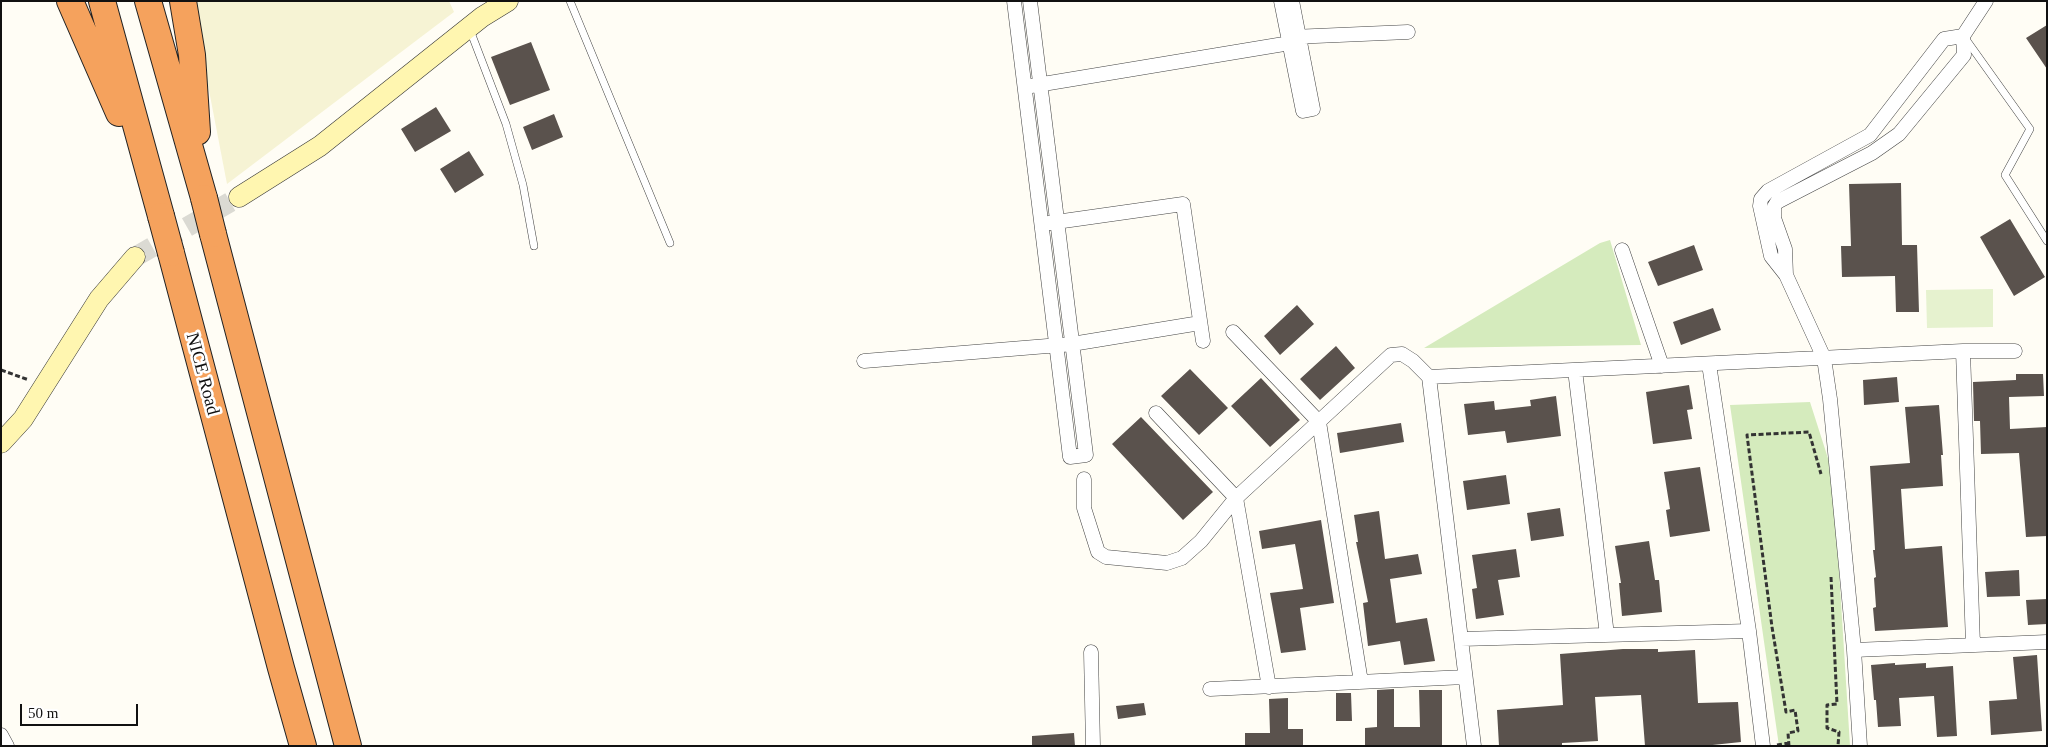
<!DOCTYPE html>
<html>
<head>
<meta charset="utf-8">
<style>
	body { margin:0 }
	#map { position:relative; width:2048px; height:747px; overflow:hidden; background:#fffdf5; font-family:"Times New Roman",serif }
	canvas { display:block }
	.frame { position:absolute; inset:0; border:2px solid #111; pointer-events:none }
	.scale { position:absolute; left:20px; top:704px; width:118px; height:22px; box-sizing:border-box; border:2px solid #111; border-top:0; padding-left:6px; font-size:15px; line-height:18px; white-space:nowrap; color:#111; -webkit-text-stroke:4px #fff; paint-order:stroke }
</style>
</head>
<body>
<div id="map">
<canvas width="2048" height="747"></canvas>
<div class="frame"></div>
<div class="scale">50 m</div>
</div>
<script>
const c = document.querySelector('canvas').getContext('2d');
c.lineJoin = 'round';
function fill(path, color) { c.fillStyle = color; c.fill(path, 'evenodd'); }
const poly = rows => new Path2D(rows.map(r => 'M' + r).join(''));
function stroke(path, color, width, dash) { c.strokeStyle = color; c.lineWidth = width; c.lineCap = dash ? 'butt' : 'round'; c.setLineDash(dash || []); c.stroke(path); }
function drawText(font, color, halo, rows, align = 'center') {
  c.font = font + ' "Times New Roman",serif'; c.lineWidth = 5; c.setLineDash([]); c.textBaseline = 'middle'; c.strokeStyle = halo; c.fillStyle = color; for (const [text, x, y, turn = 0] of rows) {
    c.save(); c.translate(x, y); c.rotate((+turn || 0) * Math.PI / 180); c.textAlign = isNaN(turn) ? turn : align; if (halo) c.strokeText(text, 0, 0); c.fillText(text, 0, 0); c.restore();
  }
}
fill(poly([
	[194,1,449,1,454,12,227,184,202,54]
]), '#f6f3d4');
fill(poly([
	[1610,240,1641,345,1424,348,1600,243],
	[1810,402,1833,474,1850,746,1779,746,1730,405]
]), '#d5ebbd');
fill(poly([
	[1993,289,1993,327,1927,328,1926,290]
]), '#e6f2cf');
fill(poly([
	[2047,25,2047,69,2026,38],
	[531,42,550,90,510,105,491,57],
	[436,107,451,131,415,152,401,129],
	[554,114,563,137,532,150,523,127],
	[469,151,484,175,455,193,440,169],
	[1901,183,1902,245,1917,245,1919,312,1896,312,1895,276,1842,277,1841,246,1851,246,1849,184],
	[2010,219,2045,277,2014,296,1980,237],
	[1694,245,1703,270,1658,286,1648,262],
	[1297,305,1314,324,1280,355,1264,336],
	[1713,308,1721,330,1681,345,1673,322],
	[1336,346,1355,368,1320,400,1300,379],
	[1190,369,1228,408,1199,435,1161,396],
	[2016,374,2043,374,2044,396,2009,397,2010,429,2047,427,2047,536,2026,537,2019,453,1981,454,1980,421,1974,421,1973,382,2016,380],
	[1897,377,1899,402,1864,405,1863,380],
	[1261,378,1300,420,1270,447,1231,406],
	[1689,385,1693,409,1687,410,1692,439,1653,444,1646,392],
	[1556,396,1561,436,1507,443,1505,431,1468,435,1464,404,1494,401,1495,410,1531,406,1530,400],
	[1939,405,1943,455,1941,455,1943,486,1901,489,1905,549,1942,546,1948,627,1875,631,1873,608,1876,607,1874,578,1876,577,1873,550,1875,550,1870,466,1910,463,1905,407],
	[1141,417,1213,492,1183,520,1112,444],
	[1401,423,1404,442,1340,453,1337,433],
	[1700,467,1710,531,1670,537,1666,510,1670,509,1664,472],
	[1506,475,1510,504,1467,510,1463,481],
	[1560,508,1564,536,1531,541,1527,513],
	[1379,511,1385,559,1418,554,1422,574,1390,579,1396,623,1427,618,1435,661,1404,665,1400,641,1368,646,1363,603,1368,602,1356,542,1358,542,1354,515],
	[1321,520,1334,603,1300,608,1306,650,1281,653,1270,593,1303,589,1295,544,1262,549,1259,531],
	[1649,541,1655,580,1659,580,1662,612,1622,616,1619,583,1621,583,1615,546],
	[1516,549,1520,577,1498,580,1504,615,1476,619,1472,589,1477,588,1472,555],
	[2019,570,2020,596,1987,597,1985,572],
	[2047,599,2047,624,2028,625,2026,600],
	[1623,649,1658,649,1658,652,1695,650,1698,703,1738,702,1741,742,1703,746,1645,746,1641,695,1595,697,1598,741,1562,743,1562,746,1499,746,1497,710,1563,705,1560,654],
	[2037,655,2042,731,1991,735,1989,701,2017,699,2013,657],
	[1895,663,1895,665,1926,663,1926,668,1953,666,1957,736,1937,737,1934,696,1899,698,1901,726,1878,727,1876,700,1874,700,1871,665],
	[1394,689,1394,727,1420,727,1419,690,1442,690,1442,746,1365,746,1365,728,1377,727,1377,690],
	[1336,693,1351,693,1352,721,1336,721],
	[1288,698,1288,729,1303,729,1303,746,1245,746,1245,733,1270,733,1269,699],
	[1144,703,1146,715,1118,719,1116,706],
	[1074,733,1075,746,1032,746,1032,736]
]), '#5a524d');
stroke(poly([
	[135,257,239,197]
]), '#dbdad3', 20, [20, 10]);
const lane = poly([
	[570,1,670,243],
	[470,30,506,124,523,185,534,246],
	[1965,38,2030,129,2005,175,2047,241]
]);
const street = poly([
	[1014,1,1070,457,1086,455,1030,1],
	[1281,1,1303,111,1313,109,1292,1],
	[1292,37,1408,32],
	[1031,86,1290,43],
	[1049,223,1183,204,1203,341],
	[1622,250,1662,366],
	[1786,275,1785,249,1774,218,1774,207,1777,202,1872,153,1899,134,1964,55,1963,36,1986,1],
	[1233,332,1319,422,1361,682],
	[1963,351,1973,645],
	[864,361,1072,344,1200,323],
	[1709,364,1749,631,1763,746],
	[1575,370,1607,635],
	[1156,413,1236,498,1269,687],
	[1084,479,1084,508,1098,552,1106,557,1167,563,1182,558,1201,541,1236,498,1391,355,1402,354,1413,361,1429,377],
	[1461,639,1749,631],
	[1854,650,2047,642],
	[1091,652,1093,746],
	[1210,689,1465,677],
	[1,735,7,746],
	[1474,746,1429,377,1963,351,2015,351],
	[1860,746,1854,650,1830,399,1824,358,1786,275,1771,256,1760,206,1761,199,1768,191,1870,135,1944,39,1963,36]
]);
const secondary = poly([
	[239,197,320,146,482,17,508,1],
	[1,443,23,419,99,299,135,257]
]);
const highway = poly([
	[70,1,119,113],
	[102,1,161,216],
	[148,1,204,198],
	[183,1,192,55,197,132],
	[213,234,348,746],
	[171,253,281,668,303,746]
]);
stroke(lane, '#444', 8);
stroke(street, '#444', 15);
stroke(secondary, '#333', 21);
stroke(highway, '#222', 28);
stroke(poly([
	[1,370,29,380],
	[1831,577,1837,704,1827,705,1827,728,1839,732,1838,746],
	[1777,745,1789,743],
	[1789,746,1788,733,1798,731,1795,710,1786,712,1772,627,1747,435,1809,432,1821,474]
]), '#333', 3, [5, 2.5]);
stroke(lane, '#fff', 7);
stroke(street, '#fff', 14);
stroke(secondary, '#fff6b0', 20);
stroke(highway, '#f5a25d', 26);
const highwayBridge = poly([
	[204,198,213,234],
	[161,216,171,253]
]);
stroke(highwayBridge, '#222', 28, []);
stroke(highwayBridge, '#f5a25d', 26);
drawText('18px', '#111', '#fff', [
	["NICE Road",202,374,75]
]);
</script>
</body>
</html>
